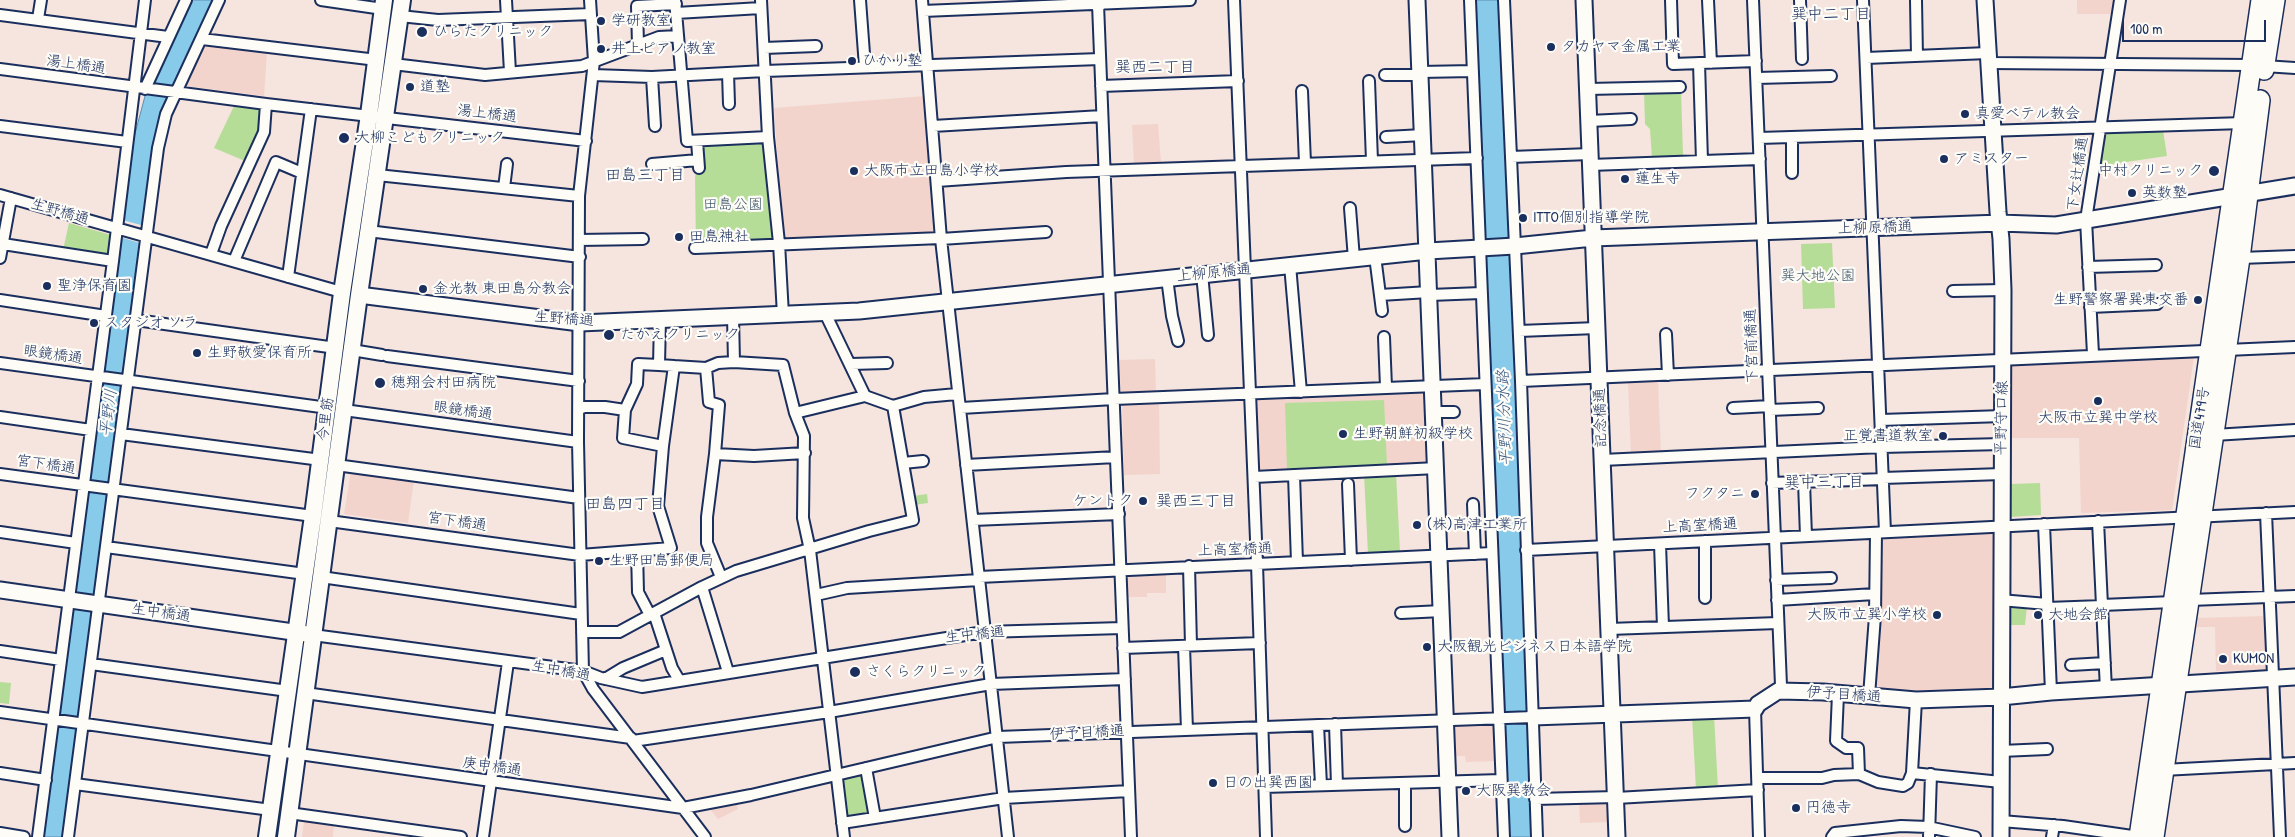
<!DOCTYPE html>
<html>
<head>
<meta charset="utf-8">
<style>
	body { margin:0 }
	#map { position:relative; width:2295px; height:837px; overflow:hidden; background:#f6e4de; font-family:"Patrick Hand",sans-serif }
	canvas { display:block }
	.scale { position:absolute; left:2122px; top:20px; width:144px; height:22px; box-sizing:border-box; border:2px solid #1b2f5e; border-top:0; padding-left:6px; font-size:15px; line-height:18px; white-space:nowrap; color:#1b2f5e; -webkit-text-stroke:4px #fdfcf7; paint-order:stroke }
</style>
</head>
<body>
<div id="map">
<canvas width="2295" height="837"></canvas>
<div class="scale">100 m</div>
</div>
<script>
const c = document.querySelector('canvas').getContext('2d');
c.lineJoin = 'round';
function fill(path, color) { c.fillStyle = color; c.fill(path, 'evenodd'); }
const poly = rows => new Path2D(rows.map(r => 'M' + r).join(''));
function stroke(path, color, width, dash) { c.strokeStyle = color; c.lineWidth = width; c.lineCap = dash ? 'butt' : 'round'; c.setLineDash(dash || []); c.stroke(path); }
function drawText(font, color, halo, rows, align = 'center') {
  c.font = font + ' "Patrick Hand","Klee One",sans-serif'; c.lineWidth = 4.5; c.setLineDash([]); c.textBaseline = 'middle'; c.strokeStyle = halo; c.fillStyle = color; for (const [text, x, y, turn = 0] of rows) {
    c.save(); c.translate(x, y); c.rotate((+turn || 0) * Math.PI / 180); c.textAlign = isNaN(turn) ? turn : align; if (halo) c.strokeText(text, 0, 0); c.fillText(text, 0, 0); c.restore();
  }
}
fill(poly([
	[2077,0,2116,0,2114,14,2077,14],
	[203,44,267,52,264,96,186,86,185,82],
	[925,96,934,235,783,239,774,108],
	[1158,124,1161,163,1134,165,1132,125],
	[2194,356,2172,510,2081,513,2079,438,2009,438,2009,365],
	[1155,359,1156,392,1121,393,1119,360],
	[1658,381,1661,454,1631,455,1628,382],
	[1424,390,1428,393,1431,465,1257,475,1255,403,1259,398],
	[1159,402,1160,474,1124,475,1122,403],
	[351,471,414,480,408,523,344,514],
	[1997,531,1996,693,1875,692,1882,538],
	[1166,572,1166,593,1147,593,1147,597,1128,597,1128,577,1131,574],
	[2265,616,2267,670,2216,671,2215,627,2197,627,2198,618],
	[1494,724,1496,761,1466,762,1465,756,1453,756,1452,728,1454,726],
	[1579,799,1608,799,1608,822,1580,823],
	[736,801,738,809,718,819,709,808],
	[306,820,334,823,333,837,302,837,304,822]
]), '#f2d4cc');
fill(poly([
	[1681,89,1683,155,1652,158,1650,129,1645,124,1644,90],
	[234,106,262,110,261,129,245,161,214,148],
	[2163,130,2167,156,2099,166,2105,136,2109,132],
	[765,142,775,240,696,245,695,177,700,144],
	[69,223,111,235,109,255,106,256,63,250],
	[1832,243,1835,308,1803,309,1801,244],
	[1384,400,1387,465,1287,469,1285,403],
	[1396,473,1400,552,1368,554,1364,474],
	[2040,483,2041,515,2011,517,2011,484],
	[927,494,928,503,914,505,913,496],
	[2008,606,2027,606,2025,625,2006,625],
	[0,682,11,683,9,704,0,703],
	[1714,715,1718,789,1696,790,1692,716],
	[864,773,869,815,849,818,844,815,841,784,846,778]
]), '#b6dd98');
const water = poly([
	[190,0,215,0,169,99,65,837,42,837,132,145,145,96,190,0],
	[1474,0,1501,0,1534,837,1507,837,1474,0]
]);
fill(water, '#88cae9');
stroke(water, '#5c8cb1', 1);
fill(poly([
	[122,220,145,226,143,244,120,237]
]), '#f6e4de');
const street = poly([
	[321,0,383,9],
	[506,0,510,72],
	[590,0,594,61,579,196,578,442,583,671,593,689,705,837],
	[675,0,687,141,768,137],
	[761,0,768,137,779,243,783,315],
	[860,0,865,67],
	[922,0,941,239,1008,837],
	[1234,0,1257,564,1266,837],
	[1470,0,1504,837],
	[1504,0,1521,381,1537,837],
	[1671,0,1673,64,1756,61],
	[1708,0,1711,63],
	[1753,0,1781,685,1778,691],
	[1800,0,1802,59],
	[1863,0,1885,532],
	[1916,0,1917,56],
	[1098,4,1131,837],
	[923,11,1190,0],
	[676,13,761,8],
	[0,15,168,37],
	[400,16,438,20,591,14],
	[38,19,41,0],
	[202,39,377,60],
	[638,45,637,6,676,4],
	[764,48,816,46],
	[1866,58,1988,53],
	[1699,63,1702,161],
	[1989,63,2252,65],
	[393,64,485,75,582,66,659,37,678,36],
	[2264,66,2295,68],
	[0,69,266,104,586,141],
	[1420,72,1473,71],
	[728,73,729,104],
	[593,75,652,77,765,71,1100,59],
	[1385,75,1420,75],
	[652,77,655,126],
	[1757,78,1831,76],
	[1369,81,1372,161],
	[1101,86,1238,81],
	[145,89,186,0],
	[1588,89,1680,87],
	[1302,91,1305,163],
	[1589,121,1631,119],
	[0,126,127,142],
	[933,126,1102,116],
	[1386,137,1423,135],
	[1792,137,1792,173],
	[1759,138,2244,123],
	[697,141,699,168],
	[1511,157,1590,154],
	[652,164,698,160],
	[1590,165,1760,159],
	[377,175,579,196],
	[937,181,1066,172,1477,158],
	[504,188,507,164],
	[0,195,345,293],
	[1350,208,1354,259],
	[368,231,580,257],
	[941,239,1046,232],
	[579,240,643,239],
	[3,244,113,261],
	[695,248,941,238],
	[211,254,221,226,264,132,266,104],
	[1375,256,1382,311],
	[0,258,11,198],
	[2240,258,2295,256],
	[234,261,276,162,302,173],
	[1290,265,1301,392],
	[2088,267,2156,265],
	[1202,274,1208,335],
	[288,277,311,109],
	[1167,278,1172,316,1178,341],
	[1953,291,2003,290],
	[1380,295,1429,292],
	[1430,295,1481,293],
	[0,300,106,316],
	[2090,307,2157,304],
	[733,316,734,362],
	[136,320,336,348],
	[1519,331,1597,328],
	[1666,334,1668,375],
	[1384,337,1386,387],
	[352,350,382,355],
	[2093,354,2086,220,2120,0],
	[387,356,579,381],
	[0,363,328,408],
	[851,364,887,363],
	[659,365,638,364,637,384,625,410,623,438,663,446],
	[674,366,706,368,718,363,734,362,783,365,795,413,804,436,803,518,810,550,844,837],
	[706,368,709,402,719,405,715,454],
	[1521,381,2295,347],
	[893,406,924,397,957,394],
	[961,408,1114,399,1485,384],
	[1733,408,1770,406],
	[579,409,584,407,605,407,625,410],
	[344,410,578,442],
	[1770,410,1818,408],
	[1434,412,1454,412],
	[795,413,865,396],
	[0,417,91,430],
	[1881,420,2003,416],
	[121,434,321,460],
	[2214,435,2295,430],
	[1602,460,1882,447,2002,444],
	[903,463,923,461],
	[336,465,579,498],
	[966,465,1116,457],
	[0,474,313,516],
	[1294,475,1297,562],
	[1254,477,1437,468],
	[1883,478,2002,474],
	[1804,482,1806,536],
	[1772,483,1883,479],
	[1348,484,1351,560],
	[1473,504,1475,554],
	[2266,513,2280,837],
	[973,520,1119,514],
	[329,521,580,555,671,548,658,506,663,446,674,366,659,365,660,319],
	[2098,521,2106,690],
	[2044,524,2051,692],
	[0,532,76,543],
	[1705,541,1705,598],
	[1660,544,1663,627],
	[106,547,305,574],
	[1526,550,2295,512],
	[637,551,638,592,650,615],
	[1189,566,1191,645],
	[321,577,581,614],
	[721,577,707,543,707,517,715,454,754,456,805,453],
	[979,577,1492,553],
	[1776,580,1831,578],
	[702,587,728,672],
	[816,595,847,588,979,580],
	[1777,600,1875,594],
	[2000,600,2047,604],
	[2190,600,2295,596],
	[2102,605,2173,602],
	[2047,608,2102,606],
	[654,613,672,668,679,680],
	[1401,613,1442,611],
	[1609,629,1778,623],
	[582,632,619,632,702,587,736,571,869,531,913,520,893,406,865,396,825,313],
	[313,635,583,671,601,678,642,687,984,632,1122,628],
	[1184,646,1187,730],
	[1123,648,1260,643],
	[0,651,61,660],
	[91,664,288,691],
	[2071,665,2105,663],
	[605,679,623,668,666,650],
	[305,693,631,738],
	[1838,694,1836,741,1846,748,1858,748,1859,774],
	[1869,696,1875,616,1876,533],
	[1755,709,1759,837],
	[0,712,683,808,751,795,998,737,1533,717],
	[1335,724,1337,785],
	[1318,725,1321,785],
	[633,741,829,712,991,684,1125,679],
	[2001,751,2047,749],
	[866,768,875,818],
	[2163,770,2295,763],
	[0,773,46,780],
	[1912,773,2001,782],
	[1758,778,1822,778,1834,775,1859,774,1878,782,1903,786,1908,783,1912,773,1916,700],
	[75,784,271,810],
	[1405,784,1405,826],
	[1264,787,1501,780],
	[1616,798,1758,790],
	[1535,799,1616,797],
	[289,813,461,837],
	[2001,821,2063,826,2139,837],
	[842,823,1004,798,1129,791],
	[0,833,24,837],
	[38,837,113,261,145,0],
	[68,837,158,148,166,114,219,0],
	[483,837,508,662],
	[1832,837,1835,833,1901,826,1928,827,1975,837],
	[1929,837,1931,774],
	[2052,837,2054,825]
]);
const secondary = poly([
	[1098,0,1098,4],
	[1417,0,1450,837],
	[1584,0,1617,837],
	[1985,0,1998,212,2001,239,2003,290,2001,837],
	[359,295,580,323,859,311,1428,251,1515,246,1593,238,2000,223,2056,225,2295,186],
	[0,590,307,634],
	[1533,717,1755,709,1758,704,1778,691,1823,692,1916,700,2001,697,2051,692,2295,677]
]);
const primary = poly([
	[267,837,313,516,342,293,369,115,384,0],
	[286,837,359,295,402,0]
]);
const highway = poly([
	[2264,70,2275,0],
	[2139,837,2261,0],
	[2154,837,2240,258,2260,100]
]);
stroke(street, '#1b2f5e', 14);
stroke(secondary, '#1b2f5e', 19);
stroke(primary, '#1b2f5e', 20);
stroke(highway, '#1b2f5e', 22);
stroke(street, '#fdfcf7', 10);
stroke(secondary, '#fdfcf7', 15);
stroke(primary, '#fdfcf7', 16);
stroke(highway, '#fdfcf7', 19);
for (const [x, y, r, color] of [
	[601,21,5,"#1b2f5e"],
	[422,32,6,"#1b2f5e"],
	[1551,47,5,"#1b2f5e"],
	[601,49,5,"#1b2f5e"],
	[852,61,5,"#1b2f5e"],
	[410,87,5,"#1b2f5e"],
	[1965,114,5,"#1b2f5e"],
	[344,138,6,"#1b2f5e"],
	[1944,159,5,"#1b2f5e"],
	[854,171,5,"#1b2f5e"],
	[2214,171,6,"#1b2f5e"],
	[1625,179,5,"#1b2f5e"],
	[2132,193,5,"#1b2f5e"],
	[1523,218,5,"#1b2f5e"],
	[679,237,5,"#1b2f5e"],
	[47,286,5,"#1b2f5e"],
	[423,289,5,"#1b2f5e"],
	[2198,300,5,"#1b2f5e"],
	[94,323,5,"#1b2f5e"],
	[609,335,6,"#1b2f5e"],
	[197,353,5,"#1b2f5e"],
	[380,383,6,"#1b2f5e"],
	[2098,401,5,"#1b2f5e"],
	[1343,434,5,"#1b2f5e"],
	[1943,436,5,"#1b2f5e"],
	[1755,494,5,"#1b2f5e"],
	[1143,501,5,"#1b2f5e"],
	[1417,525,5,"#1b2f5e"],
	[599,561,5,"#1b2f5e"],
	[1937,615,5,"#1b2f5e"],
	[2038,615,5,"#1b2f5e"],
	[1427,647,5,"#1b2f5e"],
	[2223,659,5,"#1b2f5e"],
	[855,672,6,"#1b2f5e"],
	[1213,783,5,"#1b2f5e"],
	[1466,791,5,"#1b2f5e"],
	[1796,808,5,"#1b2f5e"]
]) { const dot = new Path2D(); dot.arc(x, y, r, 0, 2 * Math.PI); c.fillStyle = color; c.fill(dot); stroke(dot, '#fdfcf7', 2); }
drawText('15px', '#1b2f5e', '#fdfcf7', [
	["学研教室",611,21],
	["ひらたクリニック",433,32],
	["タカヤマ金属工業",1561,47],
	["井上ピアノ教室",611,49],
	["ひかり塾",862,61],
	["道塾",420,87],
	["真愛ベテル教会",1975,114],
	["大柳こどもクリニック",355,138],
	["アミスター",1954,159],
	["大阪市立田島小学校",864,171],
	["中村クリニック",2203,171,"right"],
	["蓮生寺",1635,179],
	["英数塾",2142,193],
	["ITTO個別指導学院",1533,218],
	["田島神社",689,237],
	["聖浄保育園",57,286],
	["金光教 東田島分教会",433,289],
	["生野警察署巽東交番",2188,300,"right"],
	["スタジオ ソラ",104,323],
	["たかえクリニック",620,335],
	["生野敬愛保育所",207,353],
	["穂翔会村田病院",391,383],
	["大阪市立巽中学校",2098,418,"center"],
	["生野朝鮮初級学校",1353,434],
	["正覚書道教室",1933,436,"right"],
	["フクタニ",1745,494,"right"],
	["ケントク",1133,501,"right"],
	["(株)高津工業所",1427,525],
	["生野田島郵便局",609,561],
	["大阪市立巽小学校",1927,615,"right"],
	["大地会館",2048,615],
	["大阪観光ビジネス日本語学院",1437,647],
	["KUMON",2233,659],
	["さくらクリニック",866,672],
	["日の出巽西園",1223,783],
	["大阪巽教会",1476,791],
	["円徳寺",1806,808]
], 'left');
drawText('15px', '#1b2f5e', '#fdfcf7', [
	["湯上橋通",76,65,8],
	["湯上橋通",487,114,7],
	["下女辻橋通",2078,174,-82],
	["生野橋通",60,212,16],
	["上柳原橋通",1875,228,-2],
	["上柳原橋通",1214,273,-6],
	["生野橋通",564,319,4],
	["下宮前橋通",1752,346,-92],
	["眼鏡橋通",53,355,8],
	["眼鏡橋通",463,411,8],
	["記念橋通",1601,418,-92],
	["平野守口線",2002,418,-89],
	["国道479号",2200,418,-81],
	["今里筋",326,419,-82],
	["宮下橋通",46,465,8],
	["宮下橋通",457,522,8],
	["上高室橋通",1700,526,-3],
	["上高室橋通",1235,550,-2],
	["生中橋通",161,613,8],
	["生中橋通",975,635,-6],
	["生中橋通",561,671,10],
	["伊予目橋通",1844,695,4],
	["伊予目橋通",1087,733,-3],
	["庚申橋通",492,767,8]
]);
drawText('15px', '#425a6c', '#fdfcf7', [
	["田島公園",733,205],
	["巽大地公園",1818,276]
]);
drawText('16px', '#1b2f5e', '#fdfcf7', [
	["巽中二丁目",1831,15],
	["巽西二丁目",1155,68],
	["田島三丁目",645,176],
	["巽中三丁目",1824,483],
	["巽西三丁目",1196,502],
	["田島四丁目",625,505]
]);
drawText('italic 16px', '#365681', '#fdfcf7', [
	["平野川",109,413,-83],
	["平野川分水路",1505,418,-92]
]);
</script>
</body>
</html>
